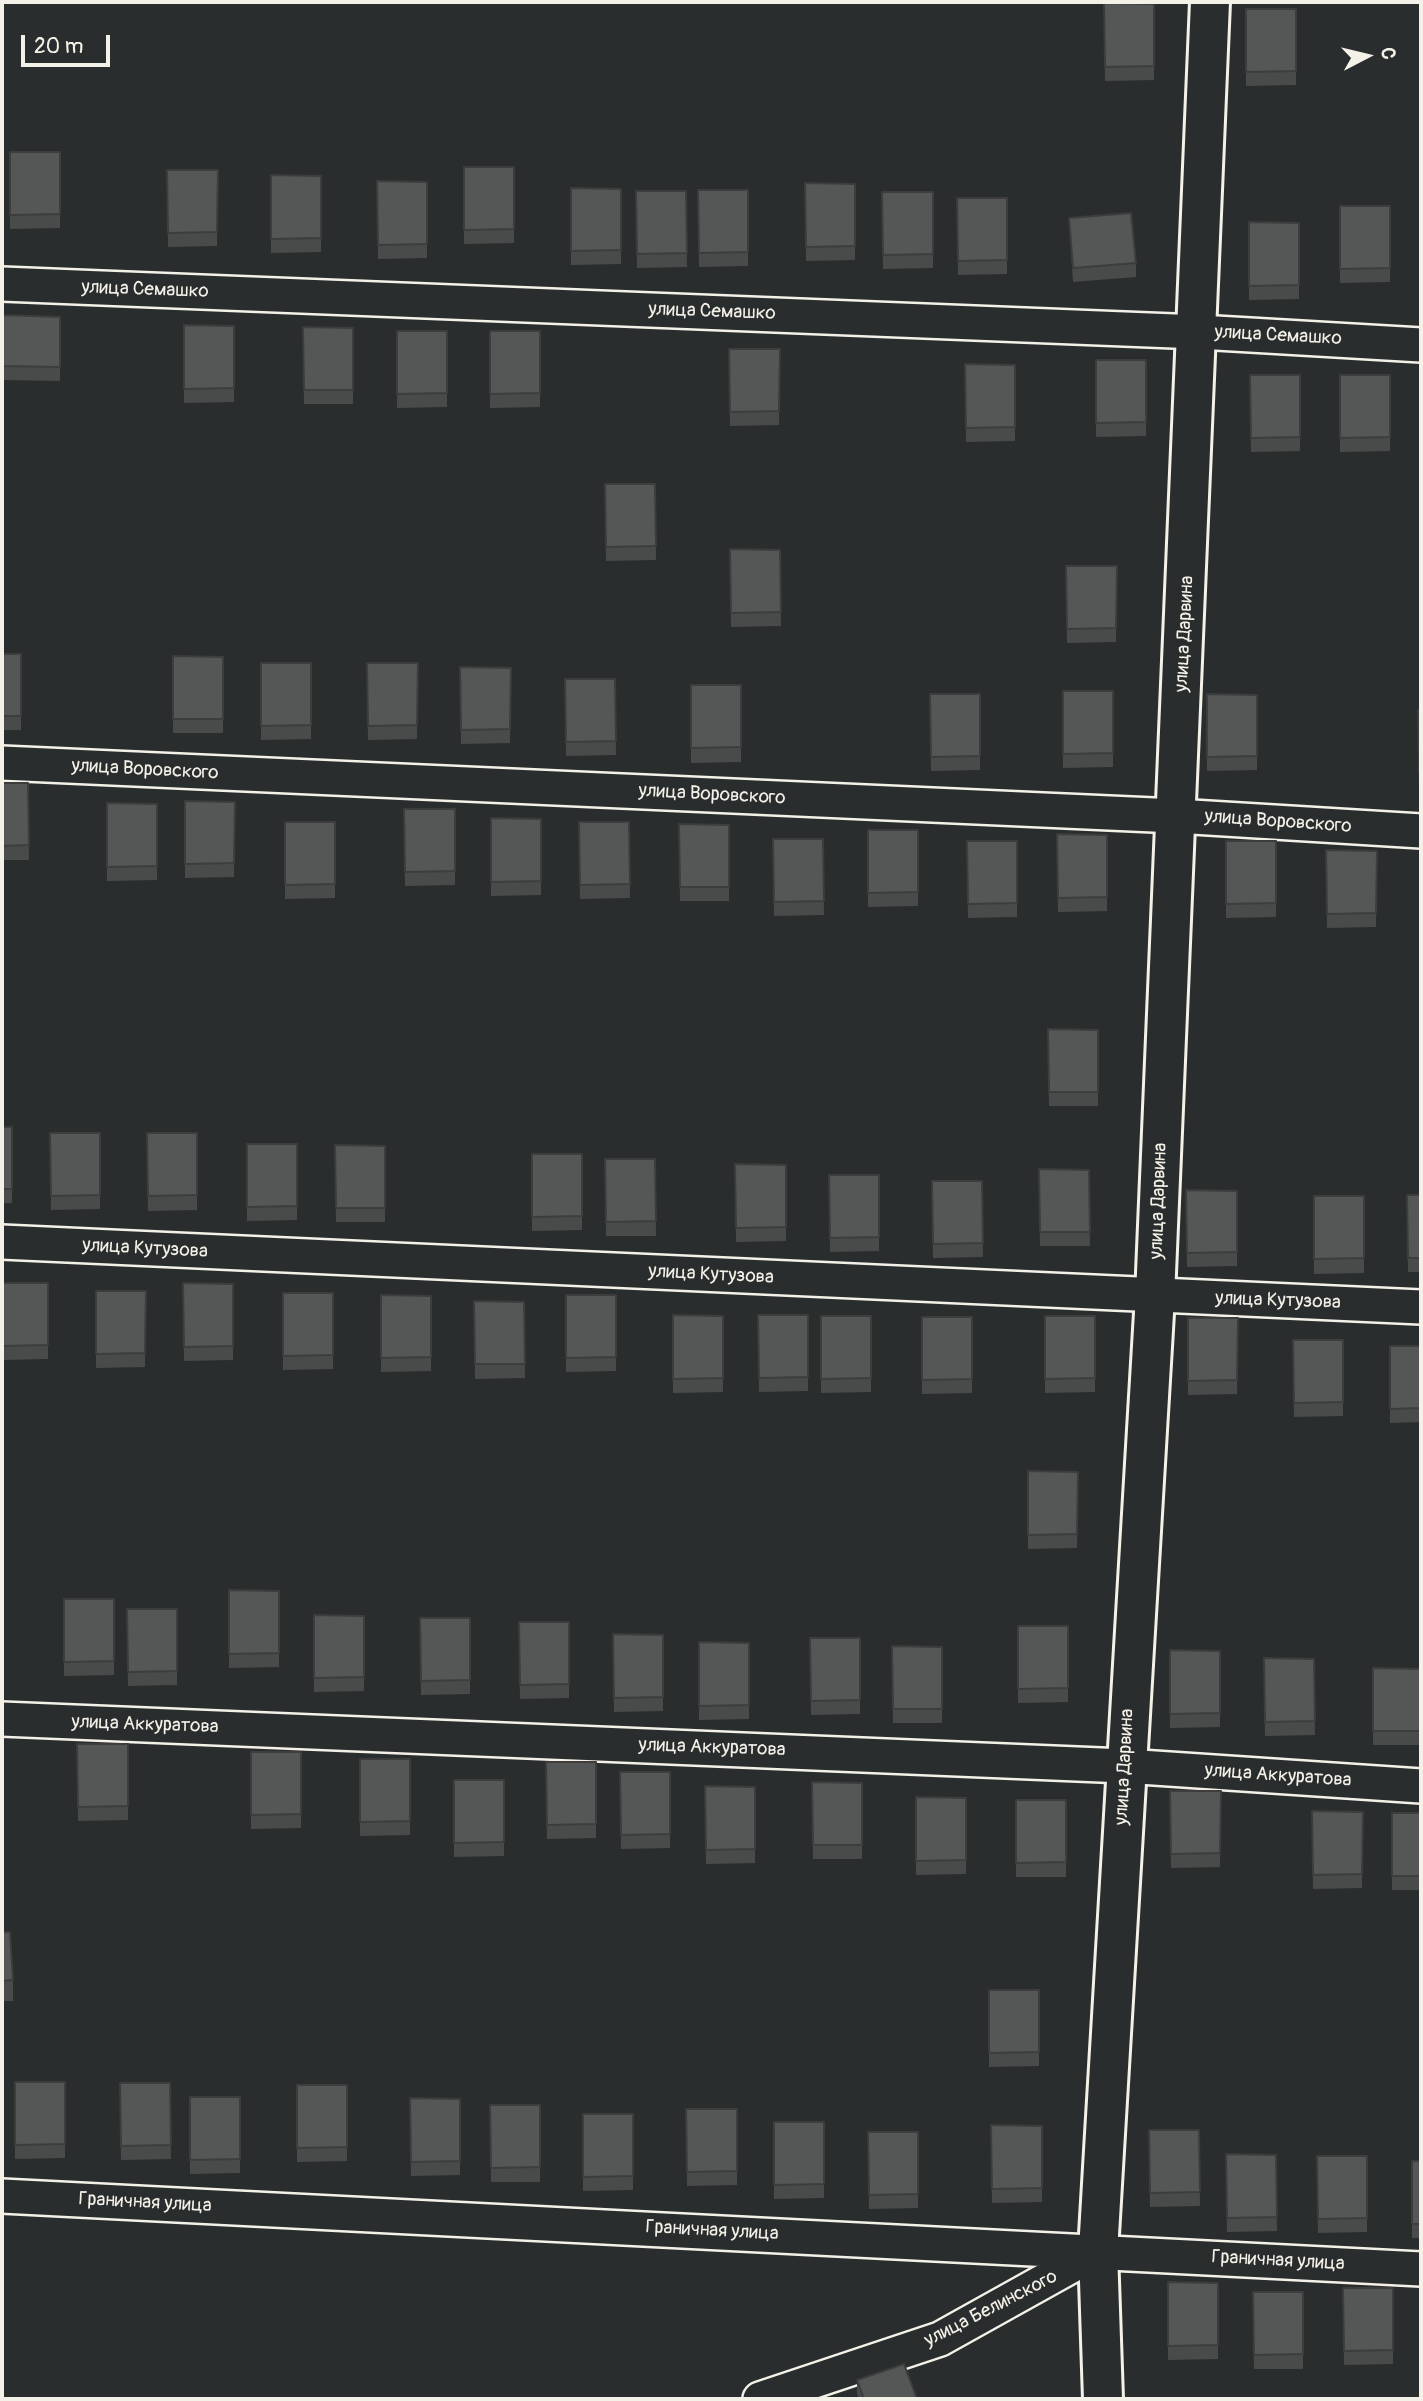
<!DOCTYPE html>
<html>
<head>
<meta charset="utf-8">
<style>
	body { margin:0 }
	#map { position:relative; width:1423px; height:2401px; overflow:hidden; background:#2a2d2e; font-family:Pangolin,sans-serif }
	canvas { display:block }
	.frame { position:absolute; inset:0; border:4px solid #f4f1e8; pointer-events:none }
	.north { position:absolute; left:1332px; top:21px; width:70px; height:70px; -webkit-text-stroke:5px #2a2d2e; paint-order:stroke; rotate:83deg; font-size:19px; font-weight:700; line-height:28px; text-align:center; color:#f4f1e8 }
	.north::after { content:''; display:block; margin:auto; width:24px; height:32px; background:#f4f1e8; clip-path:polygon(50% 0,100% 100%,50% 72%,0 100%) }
	.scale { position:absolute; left:21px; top:35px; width:89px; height:32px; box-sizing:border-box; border:4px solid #f4f1e8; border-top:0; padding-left:9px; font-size:21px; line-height:24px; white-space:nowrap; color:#f4f1e8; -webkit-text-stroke:5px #2a2d2e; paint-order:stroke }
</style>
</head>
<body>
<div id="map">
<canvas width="1423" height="2401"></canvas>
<div class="frame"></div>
<div class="north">С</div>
<div class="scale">20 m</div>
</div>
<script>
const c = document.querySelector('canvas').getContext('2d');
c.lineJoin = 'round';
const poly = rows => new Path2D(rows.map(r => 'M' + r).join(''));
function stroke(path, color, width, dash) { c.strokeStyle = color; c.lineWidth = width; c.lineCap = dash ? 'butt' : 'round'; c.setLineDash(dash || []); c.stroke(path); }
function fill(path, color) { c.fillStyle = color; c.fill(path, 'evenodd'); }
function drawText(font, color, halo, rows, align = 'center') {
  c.font = font + ' Pangolin,sans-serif'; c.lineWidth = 6; c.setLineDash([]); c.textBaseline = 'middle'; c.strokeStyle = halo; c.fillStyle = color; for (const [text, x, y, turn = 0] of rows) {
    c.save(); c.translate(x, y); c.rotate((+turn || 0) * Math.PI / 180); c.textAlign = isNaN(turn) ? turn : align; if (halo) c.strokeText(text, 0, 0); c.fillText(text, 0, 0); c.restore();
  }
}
const street = poly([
	[2,284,1199,332,1421,345],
	[2,763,1176,816,1421,831],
	[2,1242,1421,1307],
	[2,1719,1125,1766,1421,1786],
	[2,2196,1421,2269],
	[760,2399,940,2339,1098,2251]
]);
const secondary = poly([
	[1103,2399,1098,2251,1155,1296,1210,2]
]);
stroke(street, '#f4f1e8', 38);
stroke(secondary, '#f4f1e8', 44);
stroke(street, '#2a2d2e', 33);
stroke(secondary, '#2a2d2e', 38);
fill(poly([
	[1104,3,1154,4,1154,80,1105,81],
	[1246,9,1296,9,1296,85,1246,86],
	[10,152,60,152,60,228,10,229],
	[464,167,514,167,514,243,464,244],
	[167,170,218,170,217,246,168,247],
	[271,175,321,176,321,252,271,253],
	[377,181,427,182,427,258,378,259],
	[805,183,855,184,855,260,806,261],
	[571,188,621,189,621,264,571,265],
	[698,190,748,190,748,266,699,267],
	[636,191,686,191,687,267,637,268],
	[882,192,933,192,933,268,883,269],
	[957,198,1007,198,1007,274,958,275],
	[1340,206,1390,206,1390,282,1340,283],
	[1069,218,1136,263,1136,277,1073,282],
	[1249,222,1299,223,1299,299,1249,300],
	[2,315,60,317,60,381,2,380],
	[184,325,234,326,234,402,184,403],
	[303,327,353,328,353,404,304,404],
	[397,331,447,331,447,407,397,408],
	[490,331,540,331,540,407,490,408],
	[729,349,780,349,779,425,730,426],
	[1096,360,1146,360,1146,436,1096,437],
	[965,364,1015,365,1015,441,966,442],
	[1250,375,1300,375,1300,451,1251,452],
	[1340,375,1390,375,1390,451,1340,452],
	[605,484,655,484,656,560,606,561],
	[730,549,780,550,781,626,731,627],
	[1066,566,1117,566,1116,642,1067,643],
	[2,654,21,654,21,730,2,730],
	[173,656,223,657,223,733,173,733],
	[261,663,311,663,311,739,261,740],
	[367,663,418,663,417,739,368,740],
	[460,667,511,668,510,743,461,744],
	[565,679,615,679,616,755,566,756],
	[691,685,741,685,741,762,691,763],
	[1063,691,1113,691,1113,767,1063,768],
	[930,694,980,694,980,770,931,771],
	[1207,694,1257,695,1257,770,1207,771],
	[1418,710,1421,710,1421,787,1419,787],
	[2,783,28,783,29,860,2,860],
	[185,801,235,802,234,877,185,878],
	[107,803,157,804,157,880,107,881],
	[404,809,455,809,455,885,405,886],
	[491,818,541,819,541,895,491,896],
	[285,822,335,822,335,898,285,899],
	[579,822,629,822,630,898,580,899],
	[679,824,729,825,729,901,680,901],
	[868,830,918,830,918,906,868,907],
	[1057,834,1107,835,1107,911,1058,912],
	[773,839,823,839,824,915,774,916],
	[967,841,1017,841,1017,917,968,918],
	[1226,841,1276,841,1276,917,1226,918],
	[1326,850,1377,851,1376,927,1327,928],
	[1048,1029,1098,1030,1098,1106,1049,1106],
	[2,1127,12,1127,12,1203,2,1203],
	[50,1133,100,1133,100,1209,51,1210],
	[147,1133,197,1133,197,1210,148,1211],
	[247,1144,297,1144,297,1220,247,1221],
	[335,1145,385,1146,385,1222,336,1222],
	[532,1154,582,1154,582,1230,532,1231],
	[605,1159,655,1159,656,1236,606,1236],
	[735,1164,786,1165,786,1241,736,1242],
	[1039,1169,1089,1170,1090,1246,1040,1246],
	[829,1175,879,1175,879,1251,830,1252],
	[932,1181,982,1181,983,1257,933,1258],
	[1186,1190,1237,1191,1237,1266,1187,1267],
	[1407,1195,1421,1195,1421,1272,1408,1272],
	[1314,1196,1364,1196,1364,1273,1314,1274],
	[2,1283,48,1283,48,1359,2,1360],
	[183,1283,233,1284,233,1360,184,1361],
	[96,1291,146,1291,145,1367,96,1368],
	[283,1293,333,1293,333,1369,283,1370],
	[381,1295,431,1296,431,1371,381,1372],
	[566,1295,616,1295,616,1371,566,1372],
	[474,1301,524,1302,525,1378,475,1379],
	[673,1315,723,1316,723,1392,673,1393],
	[758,1315,808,1315,808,1391,759,1392],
	[821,1316,871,1316,871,1392,821,1393],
	[1045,1316,1095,1316,1095,1392,1045,1393],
	[922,1317,972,1317,972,1393,922,1394],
	[1188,1318,1238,1318,1237,1394,1188,1395],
	[1293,1340,1343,1340,1343,1416,1294,1417],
	[1390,1346,1421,1346,1421,1422,1390,1423],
	[1028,1471,1078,1472,1077,1548,1028,1549],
	[229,1590,279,1591,279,1667,229,1668],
	[64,1599,114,1599,114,1675,64,1676],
	[127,1609,177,1609,177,1685,128,1686],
	[314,1615,364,1616,364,1691,314,1692],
	[420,1618,470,1618,470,1694,421,1695],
	[519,1622,569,1622,569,1698,520,1699],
	[1018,1626,1068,1626,1068,1702,1018,1703],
	[613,1634,663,1635,663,1711,614,1712],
	[810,1638,860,1638,860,1714,811,1715],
	[699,1642,749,1643,749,1719,699,1720],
	[892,1646,942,1647,942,1723,893,1723],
	[1170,1650,1220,1651,1220,1727,1170,1728],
	[1264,1658,1314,1659,1315,1735,1265,1736],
	[1373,1668,1421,1669,1421,1745,1373,1745],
	[77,1744,128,1744,128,1820,78,1821],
	[251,1752,301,1752,301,1828,251,1829],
	[360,1759,410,1759,410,1835,360,1836],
	[546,1762,596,1762,596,1838,547,1839],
	[620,1772,670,1772,670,1848,621,1849],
	[454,1780,504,1780,504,1856,454,1857],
	[812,1782,862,1783,862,1859,813,1859],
	[705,1786,755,1787,755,1863,706,1864],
	[1170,1791,1221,1791,1220,1867,1171,1868],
	[916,1797,966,1798,966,1874,916,1875],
	[1016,1800,1066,1800,1066,1877,1016,1877],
	[1312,1811,1363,1812,1362,1888,1313,1889],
	[1392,1813,1421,1813,1421,1890,1392,1890],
	[2,1932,13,1980,13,2001,2,2001],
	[989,1990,1039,1990,1039,2066,989,2067],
	[15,2082,65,2082,65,2158,15,2159],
	[120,2083,170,2083,171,2159,121,2160],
	[297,2085,347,2085,347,2161,297,2162],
	[190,2097,240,2097,240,2173,190,2174],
	[410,2098,460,2099,460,2175,411,2176],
	[490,2105,540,2105,540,2182,491,2182],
	[686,2109,737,2109,737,2185,687,2186],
	[583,2114,633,2114,633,2190,583,2191],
	[774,2122,824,2122,824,2198,774,2199],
	[991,2125,1042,2126,1042,2202,992,2203],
	[1149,2130,1199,2130,1200,2206,1150,2207],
	[868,2132,918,2132,918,2208,869,2209],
	[1226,2154,1276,2155,1277,2231,1227,2232],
	[1317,2156,1367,2156,1367,2232,1318,2233],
	[1412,2161,1421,2161,1421,2238,1412,2238],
	[1168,2282,1218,2283,1218,2359,1168,2360],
	[1343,2288,1393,2288,1393,2364,1344,2365],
	[1253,2292,1303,2292,1303,2369,1254,2369],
	[857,2380,917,2399,859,2399,857,2394]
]), '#494b4a');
const building = poly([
	[1104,3,1154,4,1154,66,1105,67,1104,3],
	[1246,9,1296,9,1296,71,1246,72,1246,9],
	[10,152,60,152,60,214,10,215,10,152],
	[464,167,514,167,514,229,464,230,464,167],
	[167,170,218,170,217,232,168,233,167,170],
	[271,175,321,176,321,238,271,239,271,175],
	[377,181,427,182,427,244,378,245,377,181],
	[805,183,855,184,855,246,806,247,805,183],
	[571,188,621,189,621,250,571,251,571,188],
	[698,190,748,190,748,252,699,253,698,190],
	[636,191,686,191,687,253,637,254,636,191],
	[882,192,933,192,933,254,883,255,882,192],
	[957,198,1007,198,1007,260,958,261,957,198],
	[1340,206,1390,206,1390,268,1340,269,1340,206],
	[1131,213,1136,263,1073,268,1069,218,1131,213],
	[1249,222,1299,223,1299,285,1249,286,1249,222],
	[2,315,60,317,60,367,2,366,2,315],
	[184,325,234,326,234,388,184,389,184,325],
	[303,327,353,328,353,390,304,390,303,327],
	[397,331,447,331,447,393,397,394,397,331],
	[490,331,540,331,540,393,490,394,490,331],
	[729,349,780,349,779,411,730,412,729,349],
	[1096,360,1146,360,1146,422,1096,423,1096,360],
	[965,364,1015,365,1015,427,966,428,965,364],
	[1250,375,1300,375,1300,437,1251,438,1250,375],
	[1340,375,1390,375,1390,437,1340,438,1340,375],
	[605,484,655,484,656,546,606,547,605,484],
	[730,549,780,550,781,612,731,613,730,549],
	[1066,566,1117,566,1116,628,1067,629,1066,566],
	[2,654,21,654,21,716,2,716,2,654],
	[173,656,223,657,223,719,173,719,173,656],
	[261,663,311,663,311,725,261,726,261,663],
	[367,663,418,663,417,725,368,726,367,663],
	[460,667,511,668,510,729,461,730,460,667],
	[565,679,615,679,616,741,566,742,565,679],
	[691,685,741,685,741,747,691,748,691,685],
	[1063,691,1113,691,1113,753,1063,754,1063,691],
	[930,694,980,694,980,756,931,757,930,694],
	[1207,694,1257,695,1257,756,1207,757,1207,694],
	[1418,710,1421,710,1421,773,1419,773,1418,710],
	[2,783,28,783,29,845,2,846,2,783],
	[185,801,235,802,234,863,185,864,185,801],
	[107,803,157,804,157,866,107,867,107,803],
	[404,809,455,809,455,871,405,872,404,809],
	[491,818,541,819,541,881,491,882,491,818],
	[285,822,335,822,335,884,285,885,285,822],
	[579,822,629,822,630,884,580,885,579,822],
	[679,824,729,825,729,887,680,887,679,824],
	[868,830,918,830,918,892,868,893,868,830],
	[1057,834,1107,835,1107,897,1058,898,1057,834],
	[773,839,823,839,824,901,774,902,773,839],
	[967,841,1017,841,1017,903,968,904,967,841],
	[1226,841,1276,841,1276,903,1226,904,1226,841],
	[1326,850,1377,851,1376,913,1327,914,1326,850],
	[1048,1029,1098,1030,1098,1092,1049,1092,1048,1029],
	[2,1127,12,1127,12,1189,2,1189,2,1127],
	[50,1133,100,1133,100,1195,51,1196,50,1133],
	[147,1133,197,1133,197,1195,148,1196,147,1133],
	[247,1144,297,1144,297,1206,247,1207,247,1144],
	[335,1145,385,1146,385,1208,336,1208,335,1145],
	[532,1154,582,1154,582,1216,532,1217,532,1154],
	[605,1159,655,1159,656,1221,606,1222,605,1159],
	[735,1164,786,1165,786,1227,736,1228,735,1164],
	[1039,1169,1089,1170,1090,1232,1040,1232,1039,1169],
	[829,1175,879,1175,879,1237,830,1238,829,1175],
	[932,1181,982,1181,983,1243,933,1244,932,1181],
	[1186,1190,1237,1191,1237,1252,1187,1253,1186,1190],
	[1407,1195,1421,1195,1421,1258,1408,1258,1407,1195],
	[1314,1196,1364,1196,1364,1258,1314,1259,1314,1196],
	[2,1283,48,1283,48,1345,2,1346,2,1283],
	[183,1283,233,1284,233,1346,184,1347,183,1283],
	[96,1291,146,1291,145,1353,96,1354,96,1291],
	[283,1293,333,1293,333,1355,283,1356,283,1293],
	[381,1295,431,1296,431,1357,381,1358,381,1295],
	[566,1295,616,1295,616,1357,566,1358,566,1295],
	[474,1301,524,1302,525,1364,475,1364,474,1301],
	[673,1315,723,1316,723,1378,673,1379,673,1315],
	[758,1315,808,1315,808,1377,759,1378,758,1315],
	[821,1316,871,1316,871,1378,821,1379,821,1316],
	[1045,1316,1095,1316,1095,1378,1045,1379,1045,1316],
	[922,1317,972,1317,972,1379,922,1380,922,1317],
	[1188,1318,1238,1318,1237,1380,1188,1381,1188,1318],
	[1293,1340,1343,1340,1343,1402,1294,1403,1293,1340],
	[1390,1346,1421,1346,1421,1408,1390,1409,1390,1346],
	[1028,1471,1078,1472,1077,1534,1028,1535,1028,1471],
	[229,1590,279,1591,279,1653,229,1654,229,1590],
	[64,1599,114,1599,114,1661,64,1662,64,1599],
	[127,1609,177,1609,177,1671,128,1672,127,1609],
	[314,1615,364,1616,364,1677,314,1678,314,1615],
	[420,1618,470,1618,470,1680,421,1681,420,1618],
	[519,1622,569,1622,569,1684,520,1685,519,1622],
	[1018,1626,1068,1626,1068,1688,1018,1689,1018,1626],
	[613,1634,663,1635,663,1697,614,1698,613,1634],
	[810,1638,860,1638,860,1700,811,1701,810,1638],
	[699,1642,749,1643,749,1705,699,1706,699,1642],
	[892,1646,942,1647,942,1709,893,1709,892,1646],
	[1170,1650,1220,1651,1220,1713,1170,1714,1170,1650],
	[1264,1658,1314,1659,1315,1721,1265,1722,1264,1658],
	[1373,1668,1421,1669,1421,1731,1373,1731,1373,1668],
	[77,1744,128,1744,128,1806,78,1807,77,1744],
	[251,1752,301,1752,301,1814,251,1815,251,1752],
	[360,1759,410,1759,410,1821,360,1822,360,1759],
	[546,1762,596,1762,596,1824,547,1825,546,1762],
	[620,1772,670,1772,670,1834,621,1835,620,1772],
	[454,1780,504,1780,504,1842,454,1843,454,1780],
	[812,1782,862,1783,862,1845,813,1845,812,1782],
	[705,1786,755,1787,755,1849,706,1850,705,1786],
	[1170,1791,1221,1791,1220,1853,1171,1854,1170,1791],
	[916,1797,966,1798,966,1860,916,1861,916,1797],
	[1016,1800,1066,1800,1066,1862,1016,1863,1016,1800],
	[1312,1811,1363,1812,1362,1874,1313,1875,1312,1811],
	[1392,1813,1421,1813,1421,1876,1392,1876,1392,1813],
	[2,1932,10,1932,13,1980,2,1981,2,1932],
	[989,1990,1039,1990,1039,2052,989,2053,989,1990],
	[15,2082,65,2082,65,2144,15,2145,15,2082],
	[120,2083,170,2083,171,2145,121,2146,120,2083],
	[297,2085,347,2085,347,2147,297,2148,297,2085],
	[190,2097,240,2097,240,2159,190,2160,190,2097],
	[410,2098,460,2099,460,2161,411,2162,410,2098],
	[490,2105,540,2105,540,2167,491,2168,490,2105],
	[686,2109,737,2109,737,2171,687,2172,686,2109],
	[583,2114,633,2114,633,2176,583,2177,583,2114],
	[774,2122,824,2122,824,2184,774,2185,774,2122],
	[991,2125,1042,2126,1042,2188,992,2189,991,2125],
	[1149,2130,1199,2130,1200,2192,1150,2193,1149,2130],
	[868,2132,918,2132,918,2194,869,2195,868,2132],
	[1226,2154,1276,2155,1277,2217,1227,2218,1226,2154],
	[1317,2156,1367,2156,1367,2218,1318,2219,1317,2156],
	[1412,2161,1421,2161,1421,2224,1412,2224,1412,2161],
	[1168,2282,1218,2283,1218,2345,1168,2346,1168,2282],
	[1343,2288,1393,2288,1393,2350,1344,2351,1343,2288],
	[1253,2292,1303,2292,1303,2354,1254,2355,1253,2292],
	[904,2364,917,2399,864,2399,857,2380,904,2364]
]);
fill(building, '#555756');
stroke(building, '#3c3d3c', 2);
drawText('19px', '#f4f1e8', '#2a2d2e', [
	["улица Семашко",145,290,2],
	["улица Семашко",712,312,2],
	["улица Семашко",1278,336,3],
	["улица Дарвина",1185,634,-87],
	["улица Воровского",145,770,3],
	["улица Воровского",712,795,3],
	["улица Воровского",1278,822,4],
	["улица Дарвина",1159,1201,-88],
	["улица Кутузова",145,1249,3],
	["улица Кутузова",711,1275,3],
	["улица Кутузова",1278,1301,2],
	["улица Аккуратова",145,1725,2],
	["улица Аккуратова",712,1748,2],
	["улица Дарвина",1125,1767,-87],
	["улица Аккуратова",1278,1776,4],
	["Граничная улица",145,2203,3],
	["Граничная улица",712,2231,3],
	["Граничная улица",1278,2261,3],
	["улица Белинского",991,2309,-27]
]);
</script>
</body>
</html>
